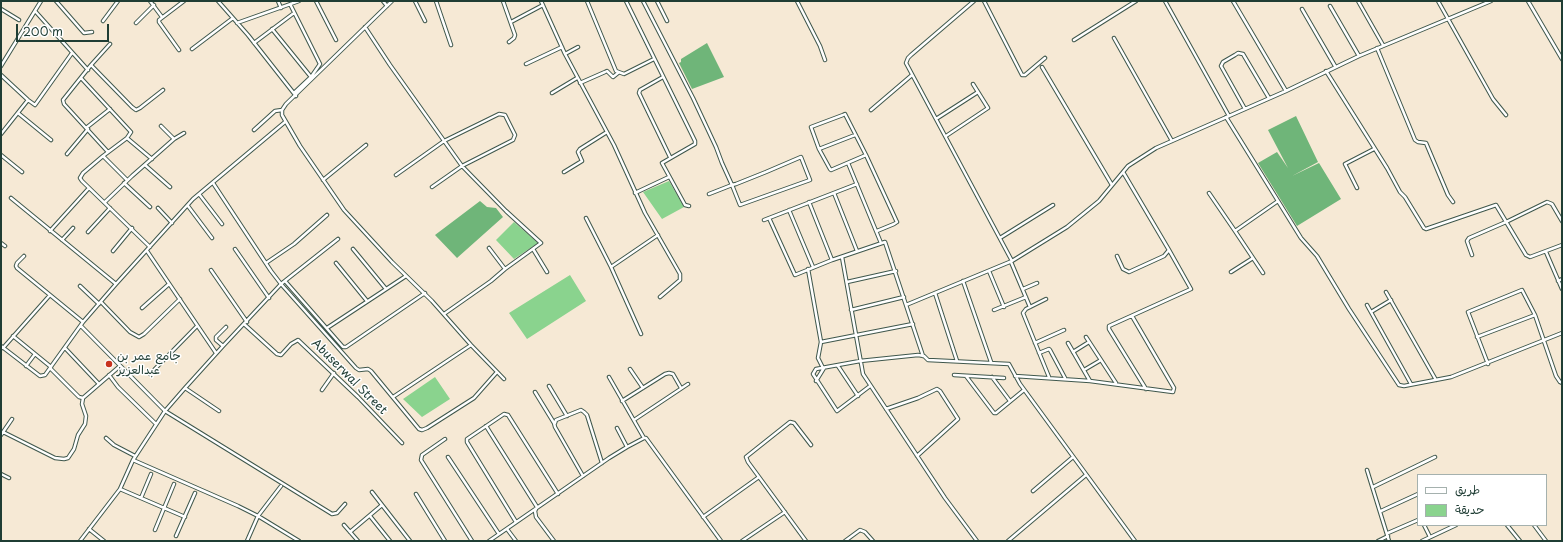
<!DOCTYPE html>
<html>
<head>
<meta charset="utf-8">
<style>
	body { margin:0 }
	#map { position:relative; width:1563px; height:542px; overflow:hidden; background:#f6e9d5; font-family:"Playpen Sans","Playpen Sans Arabic",sans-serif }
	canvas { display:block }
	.frame { position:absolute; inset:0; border:2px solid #1f3d34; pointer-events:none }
	.legend { position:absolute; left:1417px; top:474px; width:130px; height:52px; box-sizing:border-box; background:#fff; border:1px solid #a5b1ae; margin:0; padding:5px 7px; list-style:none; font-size:12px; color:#1f3d34 }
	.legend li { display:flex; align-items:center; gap:8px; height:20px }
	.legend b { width:20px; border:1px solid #a5b1ae }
	.scale { position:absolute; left:16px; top:24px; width:93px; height:18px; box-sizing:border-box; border:2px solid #1f3d34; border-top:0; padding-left:5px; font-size:12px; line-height:14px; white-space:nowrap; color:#1f3d34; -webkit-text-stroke:3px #fff; paint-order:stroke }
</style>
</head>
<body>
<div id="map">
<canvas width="1563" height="542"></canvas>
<div class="frame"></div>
<ul class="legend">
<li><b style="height:5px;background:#fff"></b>طريق</li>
<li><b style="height:11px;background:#8ad38e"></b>حديقة</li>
</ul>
<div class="scale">200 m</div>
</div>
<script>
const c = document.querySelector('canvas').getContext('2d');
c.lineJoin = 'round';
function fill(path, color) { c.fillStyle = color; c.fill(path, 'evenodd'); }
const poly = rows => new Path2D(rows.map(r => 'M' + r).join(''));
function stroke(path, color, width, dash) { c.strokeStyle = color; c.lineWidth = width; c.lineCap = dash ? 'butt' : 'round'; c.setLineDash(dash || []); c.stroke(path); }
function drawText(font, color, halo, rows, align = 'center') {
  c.font = font + ' "Playpen Sans","Playpen Sans Arabic",sans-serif'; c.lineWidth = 3; c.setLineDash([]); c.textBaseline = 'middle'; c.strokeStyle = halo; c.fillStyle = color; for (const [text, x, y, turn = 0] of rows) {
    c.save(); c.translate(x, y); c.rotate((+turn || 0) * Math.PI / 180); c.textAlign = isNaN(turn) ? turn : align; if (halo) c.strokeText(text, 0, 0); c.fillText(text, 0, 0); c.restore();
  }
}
fill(poly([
	[669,181,684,207,662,219,643,192],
	[514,222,538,243,514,259,496,240],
	[570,275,586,301,527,339,509,313],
	[435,377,450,399,422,417,403,399]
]), '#8ad38e');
fill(poly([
	[707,43,724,77,692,89,679,63,681,62,681,59],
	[1296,116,1318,162,1292,176,1319,163,1341,199,1297,226,1258,163,1277,152,1288,168,1268,130],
	[480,201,487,207,496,208,503,217,457,258,435,235]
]), '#6fb579');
const street = poly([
	[56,1,84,33,92,32],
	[150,1,162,17],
	[218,1,248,35,296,96],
	[278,1,281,8],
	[316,1,336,40],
	[383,1,387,6],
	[392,1,286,104,282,110,282,115,300,146,344,210,392,262,432,301,471,345,504,379],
	[415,1,425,21],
	[436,1,451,45],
	[503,1,515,35,514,38,509,42],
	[541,1,565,54,614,145,645,213,680,274,680,280,660,297],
	[587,1,616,71,624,74,654,59],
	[626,1,695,141,695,144,662,163,685,205,689,206],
	[643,1,693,98,716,147,722,163,732,185,740,205,810,180,801,157,766,172,736,184,732,185,709,194],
	[657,1,667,21],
	[797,1,820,46,825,60],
	[974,1,911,55,908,58,906,63,1012,261],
	[984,1,1022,75,1025,75,1045,58],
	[1165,1,1229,116],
	[1233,1,1286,91],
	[1358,1,1383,45],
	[1438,1,1493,99,1506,115],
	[1528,1,1562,59],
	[290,4,320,64,311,77,294,93],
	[1330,6,1359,56],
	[1,9,19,20],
	[1302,9,1335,66],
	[35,11,88,70],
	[103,21,118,1],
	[511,22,543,5],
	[136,23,154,5],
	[237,23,299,1],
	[365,27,390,65,462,166,506,211,541,243,505,269,489,248],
	[272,29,311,77],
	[1114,38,1172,141],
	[1074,40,1136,1],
	[254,43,294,13],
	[1377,48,1415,140,1418,142,1426,143,1448,195,1453,202],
	[192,49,233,18],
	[179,50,159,22,159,20,184,1],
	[565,54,578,47],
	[526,64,562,47],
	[91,65,110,44],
	[1,66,41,1],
	[1042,67,1112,185],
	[1326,71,1387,168,1400,192,1405,197,1424,228,1426,229,1496,205,1526,255,1530,257,1562,245],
	[1,75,28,100,35,105,72,53],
	[663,77,640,90,639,93,670,157],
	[81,78,131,132,127,138,103,156,83,173,80,178,82,181,150,247],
	[580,83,605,72,607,71,613,77,618,73],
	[552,93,577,78],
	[1245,109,1221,66,1223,62,1235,55,1238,53,1243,54,1269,98],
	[871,110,912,75],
	[18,113,51,140],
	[1226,117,1301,238,1317,256,1349,309,1399,385,1404,386,1451,377,1562,333],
	[936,119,978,92],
	[161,126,174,139],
	[86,128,110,109],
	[254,130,275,111,282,110],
	[1,134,28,100],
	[946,136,988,108,973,84],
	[127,138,152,159],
	[819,149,855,135],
	[108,152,64,104,63,100,91,65,132,107,136,110,140,108,163,90],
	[67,154,88,129],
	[1,155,22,172],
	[866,155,831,170,830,169,819,149,811,127,843,115,845,114,846,116,866,155,896,220,897,222,894,224,877,231],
	[103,156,127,180],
	[848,163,881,243],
	[145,165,170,187],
	[564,172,582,161,578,152,580,149,607,132],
	[1123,172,1169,250,1191,289,1109,326,1109,329,1146,389],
	[396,175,444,141,499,114,505,115,515,135,513,140,462,166,432,187],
	[323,180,366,145],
	[124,183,150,207],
	[213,183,271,271,281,284,356,368,359,370,368,369,371,371,419,429,422,430,427,428,474,398,497,372],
	[1357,188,1345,164,1374,149],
	[635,193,669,177],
	[834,193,857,251],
	[1209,193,1235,231,1278,201],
	[199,194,222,224],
	[11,198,116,284],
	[105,202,132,176,174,139,184,133],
	[809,202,832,260],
	[188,206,212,238],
	[158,208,172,223],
	[789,210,813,267],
	[586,218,611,267],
	[769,218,795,275,832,260,885,242,923,356],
	[764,220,857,184],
	[50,231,89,188],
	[1235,231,1263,273],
	[88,232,110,208],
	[1000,238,1053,205],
	[62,240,73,228],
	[1,243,5,246],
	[235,249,269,298],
	[353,249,386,289],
	[533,249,547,272],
	[113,251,132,228],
	[147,251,216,353],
	[1546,252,1562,289],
	[1472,255,1467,241,1469,238,1506,222,1547,202,1552,204,1562,221],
	[24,256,17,263,16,266,17,268,83,322],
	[1117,256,1123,269,1129,272,1164,256,1169,250],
	[842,257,863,374,945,498,977,541],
	[1011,262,1030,307],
	[266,263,294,244,327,215],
	[336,263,367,301],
	[808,269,821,342,913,324],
	[211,270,247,322],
	[989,271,1004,307],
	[1231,272,1253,258],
	[285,281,343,347,346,347,425,293],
	[963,281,991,362],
	[1558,281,1562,279],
	[847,282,896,271],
	[80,286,99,304],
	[1023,289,1037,283],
	[1386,292,1436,380],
	[935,293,957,361],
	[1046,299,1026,309,1023,313,1049,377],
	[101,302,130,332,139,337,144,334,180,299],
	[906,305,1012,261,1067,227,1099,201,1128,166,1156,148,1286,91,1359,56,1491,1],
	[1367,305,1411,384],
	[142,308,169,284],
	[851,310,904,297],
	[994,310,1026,297],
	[1371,312,1391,300],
	[444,314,491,281,505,269],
	[244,324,277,354,281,355,291,344,298,340,358,397,402,443],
	[81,326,165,411,332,514,337,513,345,504],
	[327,328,406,276],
	[641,334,611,267,658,235],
	[13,336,51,367],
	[1086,337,1116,383],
	[1477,337,1535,315],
	[821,342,818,358,823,368],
	[1035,343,1064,330],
	[1068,343,1090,381],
	[1,346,40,376,45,375,83,322,116,284,193,199,285,122],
	[223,346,216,340,216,337,226,327],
	[3,348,50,295],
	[65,348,99,384],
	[1073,352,1089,342],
	[1039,353,1049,349,1050,350,1065,378],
	[1488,364,1468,312,1522,290,1535,315,1556,376,1560,382,1562,383],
	[26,366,35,354],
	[838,366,858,396],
	[50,368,79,397,83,398],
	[630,369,643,388],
	[1084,370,1101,360],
	[150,374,197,326],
	[109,375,118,387,156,424],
	[954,375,1004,378],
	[966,376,994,413,996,413,1024,390],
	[1015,376,1090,381,1173,392,1174,388,1132,316],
	[609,377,644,438],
	[992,377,1010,401],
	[816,381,824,368],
	[549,386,567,416],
	[870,386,837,411,813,374,816,369,860,361,918,355,924,356,928,360,1009,364,1020,384,1135,541],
	[185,388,219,411],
	[322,390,334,373],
	[535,392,554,423,555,427,583,476],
	[393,397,471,345],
	[622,401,665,374,669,373,673,374,681,388],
	[886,409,918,398,937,389,940,391,958,419,917,456],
	[634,420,688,384],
	[555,423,556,420,581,410,584,412,587,415,602,463],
	[486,426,537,507,535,511,536,517,554,541],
	[617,428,627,447],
	[3,432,55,458,64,459,68,458,74,449,78,435,85,424,86,416,82,404,83,398,120,366],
	[1,435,12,419],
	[106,438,114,445,135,456],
	[445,439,422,455,421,460,472,541],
	[448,457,499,534],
	[133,460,238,506,258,516,299,541],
	[1367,470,1389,541],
	[1,474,9,478],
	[1373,487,1435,457],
	[120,489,185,517],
	[1033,491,1073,457],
	[372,492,410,541],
	[416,494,445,541],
	[141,498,151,474],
	[1381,511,1418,494],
	[370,516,390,541],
	[703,517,759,477],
	[516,522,467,442,467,439,504,414,508,415,558,494],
	[344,525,358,541],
	[1424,525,1430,537],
	[1507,525,1520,541],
	[1534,525,1546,541],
	[89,529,104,541],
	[507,529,516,541],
	[155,530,174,484],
	[350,532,382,505],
	[1388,533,1418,520],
	[176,536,195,493],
	[80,541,120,489,133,460,165,411,185,388,223,346,281,284,338,239],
	[247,541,258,516,281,486],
	[489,541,609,458,627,447,644,438,646,438,721,541],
	[742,541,785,512],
	[806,541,748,462,746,457,790,422,794,423,811,445],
	[845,541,860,530,865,532,873,541],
	[1008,541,1086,475],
	[1378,541,1388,536],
	[1422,541,1456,525]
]);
stroke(street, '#3f574c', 4.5);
stroke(street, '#fff', 2.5);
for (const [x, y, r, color] of [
	[109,364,4,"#c8321e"]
]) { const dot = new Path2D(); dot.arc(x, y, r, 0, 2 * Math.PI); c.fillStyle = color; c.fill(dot); stroke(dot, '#fff', 1.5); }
drawText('12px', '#1f3d34', '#fff', [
	["جامع عمر بن",117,357],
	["عبدالعزيز",117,371]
], 'left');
drawText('12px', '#1f3d34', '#fff', [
	["Abuserwal Street",349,377,45]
]);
</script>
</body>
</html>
